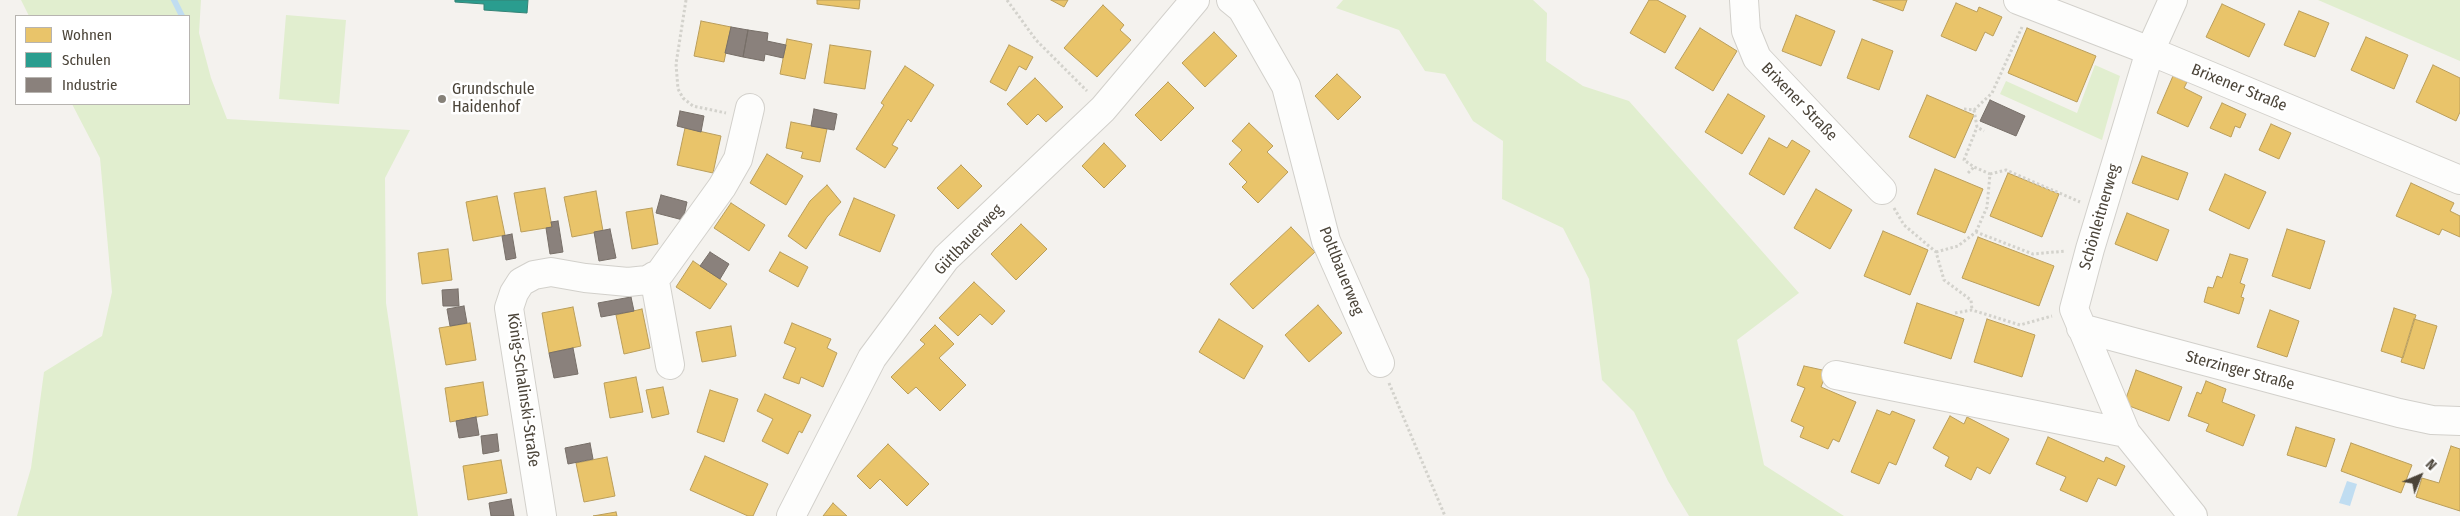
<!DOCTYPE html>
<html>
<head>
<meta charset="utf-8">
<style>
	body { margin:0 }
	#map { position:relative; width:2460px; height:516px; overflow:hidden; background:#f4f2ee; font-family:"Fira Sans Condensed",sans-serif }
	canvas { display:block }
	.legend { position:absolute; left:15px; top:15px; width:175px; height:90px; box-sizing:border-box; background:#fff; border:1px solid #b7b4b0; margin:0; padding:6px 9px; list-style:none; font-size:15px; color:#4b4439 }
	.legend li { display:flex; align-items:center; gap:10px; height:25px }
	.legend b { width:25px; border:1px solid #b7b4b0 }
	.north { position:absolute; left:2395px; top:451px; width:50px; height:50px; -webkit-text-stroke:4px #fff; paint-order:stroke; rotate:45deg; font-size:14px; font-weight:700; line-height:20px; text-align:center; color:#4b4439 }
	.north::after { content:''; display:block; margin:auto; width:18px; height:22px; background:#4b4439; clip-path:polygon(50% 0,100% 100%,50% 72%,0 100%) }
</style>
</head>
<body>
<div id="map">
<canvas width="2460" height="516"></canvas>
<ul class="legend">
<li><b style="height:14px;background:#e9c46a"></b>Wohnen</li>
<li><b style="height:14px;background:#2a9d8f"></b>Schulen</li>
<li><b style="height:14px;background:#8a817c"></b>Industrie</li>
</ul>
<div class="north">N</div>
</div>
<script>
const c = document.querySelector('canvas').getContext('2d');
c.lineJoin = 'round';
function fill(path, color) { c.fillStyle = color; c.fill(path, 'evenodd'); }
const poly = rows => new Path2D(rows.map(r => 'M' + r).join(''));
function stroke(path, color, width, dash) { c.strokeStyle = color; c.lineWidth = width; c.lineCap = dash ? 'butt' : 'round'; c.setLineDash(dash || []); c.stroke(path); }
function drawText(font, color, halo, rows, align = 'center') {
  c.font = font + ' "Fira Sans Condensed",sans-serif'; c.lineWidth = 5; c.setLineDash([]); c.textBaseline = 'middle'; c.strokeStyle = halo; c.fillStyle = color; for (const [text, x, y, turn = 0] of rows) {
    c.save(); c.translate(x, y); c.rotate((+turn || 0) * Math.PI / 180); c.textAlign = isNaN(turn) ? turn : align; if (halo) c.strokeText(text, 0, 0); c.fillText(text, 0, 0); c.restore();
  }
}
fill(poly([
	[21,0,201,0,199,33,211,78,227,119,410,130,385,178,386,303,418,516,17,516,31,468,44,372,102,336,112,292,100,158,72,104,189,104,189,16,29,16],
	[1343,0,1533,0,1547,13,1546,61,1583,86,1629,101,1799,293,1737,340,1764,465,1844,516,1689,516,1668,481,1634,412,1602,380,1589,279,1563,228,1502,199,1503,141,1473,121,1445,74,1425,71,1399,30,1336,8],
	[2318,0,2460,0,2460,61],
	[286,15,346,20,339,104,279,99],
	[2095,65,2120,76,2102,140,2000,94,2006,81,2077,113]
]), '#e1eecf');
fill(poly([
	[2347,481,2357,484,2350,506,2339,503]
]), '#c0ddf1');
const homes = poly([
	[817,0,860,0,859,9,817,4,817,0],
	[1051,0,1068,0,1064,7,1051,0],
	[1649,0,1657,0,1686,16,1665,53,1630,33,1649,0],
	[1873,0,1907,0,1903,11,1873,0],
	[1956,3,1977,12,1979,7,2002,17,1993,36,1985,32,1976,51,1941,36,1956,3],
	[2222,4,2265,24,2249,57,2206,37,2222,4],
	[1103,5,1124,25,1120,30,1131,40,1097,77,1064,48,1103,5],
	[2299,11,2329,23,2315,57,2284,45,2299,11],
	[1796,15,1835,31,1821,66,1782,51,1796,15],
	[701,21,731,27,724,62,694,56,701,21],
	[1700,28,1737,51,1713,91,1675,68,1700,28],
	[2027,28,2096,56,2077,102,2008,73,2027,28],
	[1214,32,1237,56,1205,87,1182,63,1214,32],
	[2366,37,2408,55,2394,89,2351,70,2366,37],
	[787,39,812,44,805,79,780,74,787,39],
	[1862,39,1893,51,1879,90,1847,78,1862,39],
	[830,45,871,51,865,89,824,83,830,45],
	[1009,45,1033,57,1026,70,1019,66,1006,91,990,82,1009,45],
	[2433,65,2460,78,2460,112,2456,121,2416,102,2433,65],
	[905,66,934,85,911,122,908,119,892,145,898,148,885,168,856,149,884,105,881,103,905,66],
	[1337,74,1361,97,1338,120,1315,96,1337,74],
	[2173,76,2187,82,2184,88,2202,97,2188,127,2157,113,2173,76],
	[1035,78,1063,107,1046,122,1038,114,1027,125,1007,104,1035,78],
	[1168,82,1194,108,1161,141,1135,115,1168,82],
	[1728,94,1765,116,1742,154,1705,132,1728,94],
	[1927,95,1974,115,1955,158,1909,137,1927,95],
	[2222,103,2246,114,2240,128,2235,126,2231,137,2210,128,2222,103],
	[791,122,827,129,820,162,801,158,803,152,786,148,791,122],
	[1249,123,1273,146,1267,152,1288,172,1258,203,1242,187,1247,182,1229,164,1242,150,1232,141,1249,123],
	[2271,124,2291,133,2279,159,2259,150,2271,124],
	[685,128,721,136,713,173,677,165,685,128],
	[1769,138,1787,148,1792,140,1810,151,1784,195,1749,174,1769,138],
	[1104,143,1126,166,1104,188,1082,166,1104,143],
	[767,154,803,176,786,205,750,183,767,154],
	[2142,156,2188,173,2178,200,2132,183,2142,156],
	[961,165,982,186,958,209,937,188,961,165],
	[1935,169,1983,189,1965,233,1917,214,1935,169],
	[2008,173,2059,194,2042,237,1990,216,2008,173],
	[2225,174,2266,192,2249,229,2209,210,2225,174],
	[2411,183,2454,203,2450,211,2460,216,2460,237,2442,229,2439,235,2396,216,2411,183],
	[827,185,841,202,827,217,806,249,788,236,810,201,827,185],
	[545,188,552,227,521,232,514,193,545,188],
	[1816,189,1852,210,1830,249,1794,228,1816,189],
	[596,191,603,231,572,237,564,197,596,191],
	[497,196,505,235,473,241,466,202,497,196],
	[854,198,895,215,880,252,839,235,854,198],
	[731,203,765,225,749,251,714,228,731,203],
	[652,208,658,244,632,249,626,212,652,208],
	[2127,213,2169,230,2157,261,2115,244,2127,213],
	[1021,224,1047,249,1016,280,991,254,1021,224],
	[1291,227,1315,252,1253,309,1230,284,1291,227],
	[2287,229,2325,241,2310,289,2272,276,2287,229],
	[1883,231,1928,250,1910,295,1864,276,1883,231],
	[1978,237,2054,266,2039,306,1962,278,1978,237],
	[448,249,452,280,422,284,418,253,448,249],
	[780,252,808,267,798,287,769,271,780,252],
	[2230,254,2248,259,2240,283,2245,285,2241,297,2244,298,2239,314,2204,302,2208,287,2213,288,2217,276,2222,278,2230,254],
	[693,261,727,284,710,309,676,287,693,261],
	[974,282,1005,311,992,325,980,314,958,336,939,318,974,282],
	[1917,303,1964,319,1951,359,1904,343,1917,303],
	[1318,305,1342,333,1309,362,1285,335,1318,305],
	[573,307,581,346,549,353,542,313,573,307],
	[2394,308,2416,315,2403,358,2381,351,2394,308],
	[642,309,650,348,624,354,616,315,642,309],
	[2270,310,2299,321,2287,357,2257,347,2270,310],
	[1219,319,1263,346,1244,379,1199,352,1219,319],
	[1987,319,2035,335,2022,377,1974,362,1987,319],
	[2414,319,2437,326,2424,369,2401,362,2414,319],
	[470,323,476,360,446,365,439,328,470,323],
	[792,323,831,339,827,348,837,353,823,387,801,377,799,384,783,378,796,348,784,343,792,323],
	[935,325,954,344,939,358,966,385,940,411,916,387,908,394,891,377,925,344,920,340,935,325],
	[731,326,736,356,702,362,696,332,731,326],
	[1804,366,1827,371,1821,387,1856,402,1839,442,1833,439,1828,449,1800,437,1804,427,1791,421,1805,388,1797,385,1804,366],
	[2136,370,2182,387,2169,421,2124,404,2136,370],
	[636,377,643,412,610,418,604,383,636,377],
	[2206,381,2226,389,2222,402,2255,415,2243,446,2206,431,2209,424,2188,416,2197,392,2201,394,2206,381],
	[483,382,488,415,450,422,445,388,483,382],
	[663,387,669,414,652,418,646,390,663,387],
	[710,390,738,399,724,442,697,432,710,390],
	[765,394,811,415,802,433,799,431,788,454,762,441,773,419,757,411,765,394],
	[1877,410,1890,415,1892,411,1915,420,1896,465,1889,462,1879,484,1851,472,1877,410],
	[1950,416,1964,424,1967,417,2009,439,1990,474,1977,467,1971,480,1945,466,1949,457,1933,448,1950,416],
	[2296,427,2335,439,2326,467,2287,455,2296,427],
	[2048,437,2104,462,2106,457,2125,466,2116,486,2098,478,2087,502,2060,490,2066,477,2036,464,2048,437],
	[2351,443,2412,465,2401,493,2341,471,2351,443],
	[888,444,929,484,907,506,880,479,870,489,857,476,888,444],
	[2451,446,2460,449,2460,511,2416,497,2422,478,2439,483,2451,446],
	[705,456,768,484,753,516,748,516,690,490,705,456],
	[607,457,615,496,584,502,576,463,607,457],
	[501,460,507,493,468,500,463,466,501,460],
	[833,503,847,516,823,516,833,503],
	[616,512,617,516,593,516,616,512]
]);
fill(homes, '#e9c46a');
stroke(homes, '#ba9e5b', 1);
const schools = poly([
	[455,0,528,0,527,13,484,10,484,4,455,2,455,0]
]);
fill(schools, '#2a9d8f');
stroke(schools, '#348275', 1);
const industry = poly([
	[731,27,748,30,743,57,725,53,731,27],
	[748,30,768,33,767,41,786,45,783,58,765,54,764,61,743,57,748,30],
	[1990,100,2025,116,2016,136,1980,121,1990,100],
	[814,109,837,114,834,130,811,126,814,109],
	[680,111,704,116,701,132,677,126,680,111],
	[661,195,687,202,683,220,656,213,661,195],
	[558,221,563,252,550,254,546,228,552,227,551,222,558,221],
	[610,229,616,258,599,261,594,232,610,229],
	[512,234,516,258,506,260,502,236,512,234],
	[710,252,729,264,720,279,700,266,710,252],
	[458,289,459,306,443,306,442,290,458,289],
	[631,297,634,311,601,317,598,303,631,297],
	[464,306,467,323,450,326,447,309,464,306],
	[573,348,578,374,554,378,549,353,573,348],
	[476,417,479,435,459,438,456,421,476,417],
	[497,434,499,451,483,454,481,436,497,434],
	[590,443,593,459,568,464,565,448,590,443],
	[511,499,514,516,491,516,489,503,511,499]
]);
fill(industry, '#8a817c');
stroke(industry, '#776f68', 1);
stroke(poly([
	[174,0,182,16]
]), '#c0ddf1', 6);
const minor = poly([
	[1231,0,1242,9,1286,86,1326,241,1380,363],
	[1744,0,1746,31,1757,58,1882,190],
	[2018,0,2150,51,2460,180],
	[2173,0,2150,51,2090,249,2074,309,2126,433,2193,516],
	[654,276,670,365],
	[2081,328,2399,413,2432,420,2460,421],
	[1836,375,2126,433],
	[542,516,509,308,514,293,521,282,534,275,551,272,585,278,628,282,647,280,660,273,722,187,738,159,750,108],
	[791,516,872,358,946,258,1103,109,1195,0]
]);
stroke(minor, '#d2d0cb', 30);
stroke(poly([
	[686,0,676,64,678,89,683,98,693,106,726,113],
	[1007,0,1036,40,1087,91],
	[1964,109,1974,110,1977,127,1984,131],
	[1974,110,1992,93,2022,27],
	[1968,173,1974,167],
	[1990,174,2006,170,2080,202],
	[1894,208,1904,225,1936,252,1944,280,1971,300,1972,310],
	[1976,232,1987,207,1990,174,1974,167,1964,160,1977,127],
	[1936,252,1958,246,1976,232,2033,254,2066,251],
	[1955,313,1972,310,2020,325,2052,316],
	[1389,383,1445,516]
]), '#d3d2cc', 3, [2.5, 2.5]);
stroke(minor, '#fdfdfc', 28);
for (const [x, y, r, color] of [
	[442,99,5,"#868178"]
]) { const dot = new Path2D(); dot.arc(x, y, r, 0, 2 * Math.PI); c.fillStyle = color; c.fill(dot); stroke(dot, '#fff', 2); }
drawText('16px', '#4b4439', '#fff', [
	["Brixener Straße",2239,88,22],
	["Brixener Straße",1799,102,46],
	["Schönleitnerweg",2100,217,-74],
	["Gütlbauerweg",969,240,-46],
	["Poltlbauerweg",1341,271,68],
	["Sterzinger Straße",2240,371,15],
	["König-Schalinski-Straße",523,390,82]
]);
drawText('16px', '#4b4439', '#fff', [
	["Grundschule",452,90],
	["Haidenhof",452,108]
], 'left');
</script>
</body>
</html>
